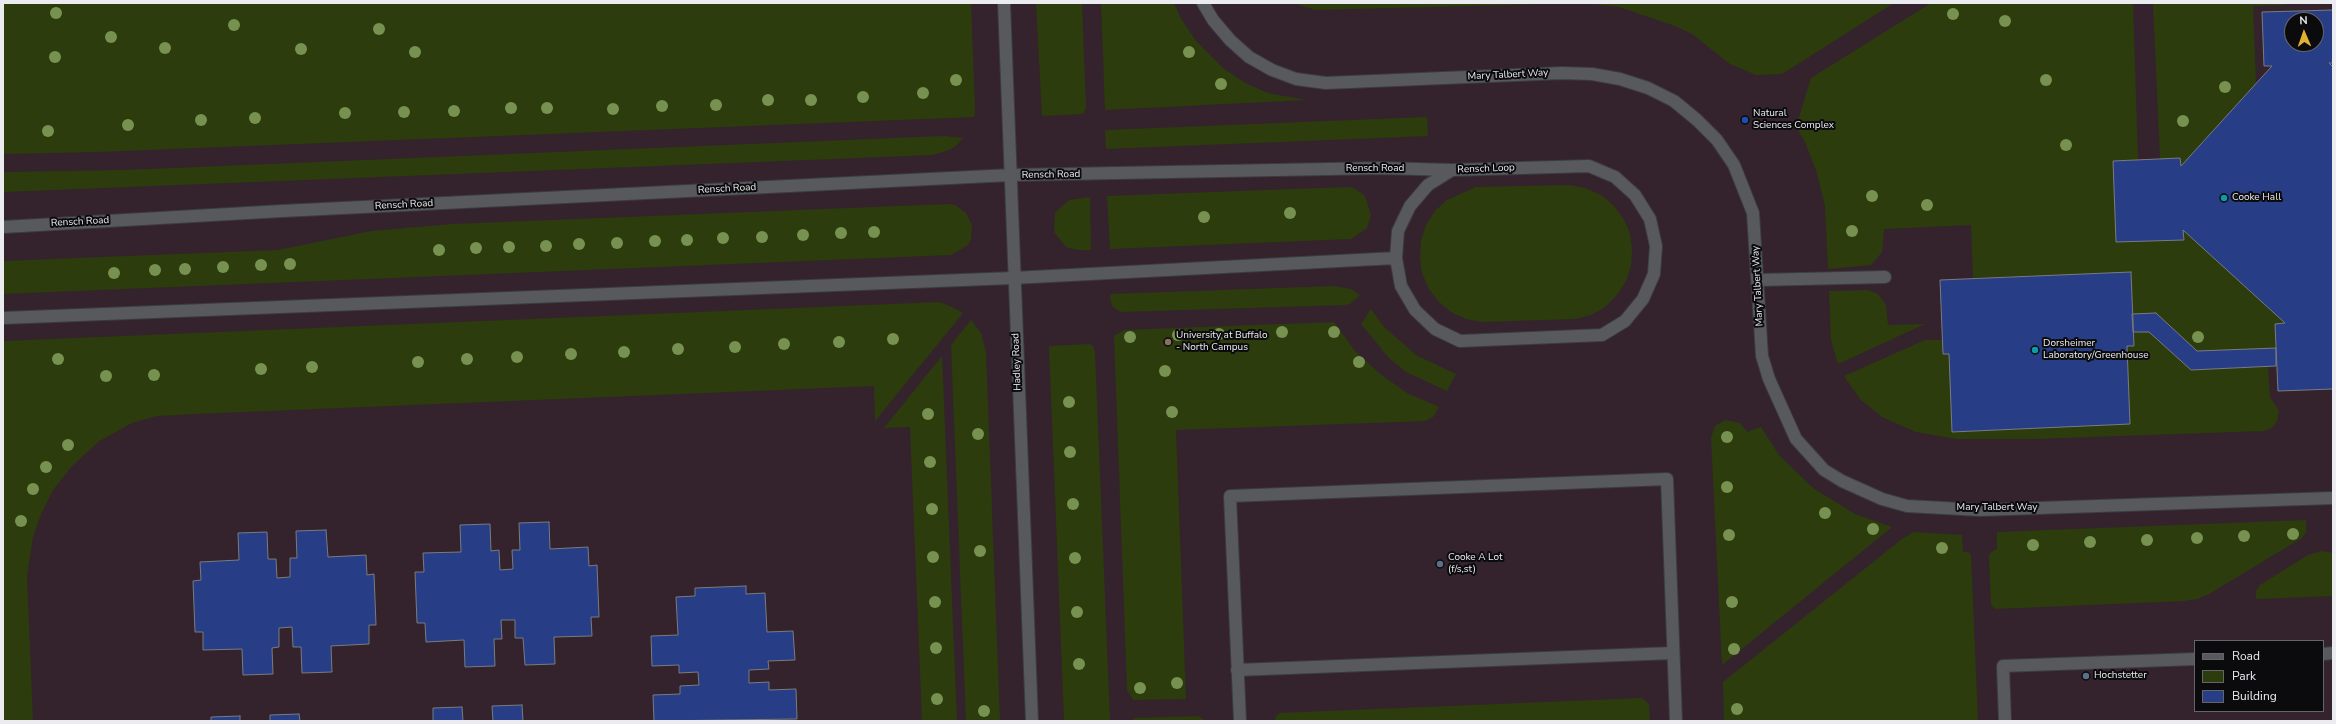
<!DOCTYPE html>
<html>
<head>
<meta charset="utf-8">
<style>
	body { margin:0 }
	#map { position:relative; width:2336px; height:724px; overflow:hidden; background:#202225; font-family:"Nunito Sans",sans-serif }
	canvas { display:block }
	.frame { position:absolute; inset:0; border:4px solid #ebecef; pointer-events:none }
	.legend { position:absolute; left:2194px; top:640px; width:130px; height:72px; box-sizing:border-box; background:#0b0b0d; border:1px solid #656567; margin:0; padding:5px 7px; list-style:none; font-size:12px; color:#ebecef }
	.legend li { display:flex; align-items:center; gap:8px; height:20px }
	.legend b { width:20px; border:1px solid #656567 }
	.north { position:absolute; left:2284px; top:12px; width:40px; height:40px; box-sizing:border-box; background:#0b0b0d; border:1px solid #656567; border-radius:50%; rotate:358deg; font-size:11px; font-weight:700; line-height:16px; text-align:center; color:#ebecef }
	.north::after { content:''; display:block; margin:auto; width:14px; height:18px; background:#deb133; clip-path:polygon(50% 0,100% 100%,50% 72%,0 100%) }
</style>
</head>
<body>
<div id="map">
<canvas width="2336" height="724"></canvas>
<div class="frame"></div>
<ul class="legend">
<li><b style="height:5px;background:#57595d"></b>Road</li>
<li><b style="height:11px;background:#2c3c0c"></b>Park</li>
<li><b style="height:11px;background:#273e87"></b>Building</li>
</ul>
<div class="north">N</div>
</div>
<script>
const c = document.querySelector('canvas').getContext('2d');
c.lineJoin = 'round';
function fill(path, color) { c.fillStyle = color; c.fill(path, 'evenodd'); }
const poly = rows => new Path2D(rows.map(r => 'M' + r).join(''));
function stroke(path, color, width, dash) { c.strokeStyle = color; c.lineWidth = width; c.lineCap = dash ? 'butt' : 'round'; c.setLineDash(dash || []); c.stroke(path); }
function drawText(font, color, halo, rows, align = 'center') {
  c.font = font + ' "Nunito Sans",sans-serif'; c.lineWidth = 4; c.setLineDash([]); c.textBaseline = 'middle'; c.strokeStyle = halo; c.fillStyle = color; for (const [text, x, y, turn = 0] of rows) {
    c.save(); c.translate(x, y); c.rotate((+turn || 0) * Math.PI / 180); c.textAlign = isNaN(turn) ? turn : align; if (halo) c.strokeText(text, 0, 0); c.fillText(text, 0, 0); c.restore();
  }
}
fill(poly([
	[3,3,2333,3,2333,721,3,721],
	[2292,20,2316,20,2316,44,2292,44],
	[2195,641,2323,641,2323,711,2195,711]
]), '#34232d');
fill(poly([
	[3,3,971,3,975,110,974,117,97,152,3,154],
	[1036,3,1082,3,1086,108,1083,114,1042,116],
	[1101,3,1174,3,1181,19,1196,41,1223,68,1245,83,1268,93,1306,100,1105,110],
	[1294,3,1581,3,1315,10],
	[1583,3,1894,3,1782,74,1756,75,1730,64,1692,34,1675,26,1619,7],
	[1931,3,2133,3,2138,160,2113,161,2116,242,2184,240,2183,230,2285,323,2275,324,2276,348,2197,351,2132,314,2131,272,1973,278,1971,225,1884,229,1882,252,1871,265,1828,269,1825,206,1817,173,1805,142,1796,127,1811,78],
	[2153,3,2286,3,2286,5,2253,6,2256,83,2181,166,2180,158,2160,159],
	[1427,117,1428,136,1106,149,1105,130],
	[943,136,963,138,956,146,949,150,933,155,3,192,3,172,125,170],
	[1570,185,1585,188,1601,195,1613,205,1623,218,1630,233,1632,250,1631,266,1626,281,1617,295,1605,307,1591,315,1575,319,1482,322,1466,319,1451,312,1438,301,1429,289,1422,273,1420,258,1421,241,1426,225,1435,211,1447,200,1476,187],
	[1347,187,1354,188,1365,196,1371,215,1367,228,1351,239,1110,249,1107,196],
	[1090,197,1091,250,1078,250,1066,247,1054,232,1055,213,1069,200],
	[948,204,955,205,966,213,972,225,971,239,968,245,951,255,3,294,3,261,278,250,371,231,453,224],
	[1334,286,1351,289,1360,295,1350,304,1345,305,1120,312,1112,306,1110,297,1111,294],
	[1867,290,1878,294,1886,305,1888,325,1925,324,1838,364,1831,340,1829,291],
	[939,302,952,307,963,313,875,421,874,386,195,414,157,416,132,423,98,442,72,466,53,490,41,514,33,537,27,576,33,721,3,721,3,341],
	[1371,309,1384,327,1416,355,1456,374,1447,391,1406,372,1389,358,1361,324],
	[971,320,981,333,986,352,1000,721,966,721,951,345],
	[1334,322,1355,351,1380,374,1407,393,1439,407,1433,417,1425,421,1176,430,1186,699,1133,700,1127,690,1114,336,1124,330],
	[2133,332,2149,332,2191,370,2268,367,2270,397,2279,411,2277,421,2272,428,2264,431,2034,439,1956,439,1916,432,1882,417,1860,399,1844,376,1925,340,1942,340,1943,354,1949,354,1952,432,2130,424,2127,346,2134,346],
	[1089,344,1093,346,1095,352,1110,721,1064,721,1049,346],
	[942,356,957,721,922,721,910,427,884,428],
	[1725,420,1740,423,1747,432,1761,427,1779,455,1813,488,1855,514,1892,527,1722,665,1711,438,1715,426],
	[2306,520,2306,532,2302,538,2209,594,2198,599,2184,601,1995,609,1991,605,1989,556,1991,552,1997,549,1997,532],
	[1913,532,1962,535,1963,552,1968,552,1971,555,1978,721,1724,721,1723,682,1902,539],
	[2322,551,2333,553,2333,596,2256,599,2256,591,2260,585,2308,555],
	[1642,698,1649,704,1650,721,1274,721,1277,715,1280,713],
	[1198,716,1206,721,1131,721,1135,718]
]), '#2c3c0c');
const building = poly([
	[2333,10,2333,63,2329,63,2333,67,2333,389,2278,391,2275,324,2285,323,2183,230,2184,240,2116,242,2113,161,2180,158,2181,166,2272,66,2264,66,2262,12,2333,10],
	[2292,20,2316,20,2316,44,2292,44,2292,20],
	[2131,272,2134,346,2127,346,2130,424,1952,432,1949,354,1943,354,1940,280,2131,272],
	[2156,313,2197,351,2276,348,2276,366,2191,370,2149,332,2133,332,2132,314,2156,313],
	[549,522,550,549,588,547,589,566,597,565,599,617,591,617,592,636,554,637,555,664,525,665,523,638,515,638,515,620,501,620,502,639,494,639,495,666,465,667,464,640,426,642,425,623,417,623,415,572,424,572,423,553,461,552,460,525,490,524,491,551,499,550,500,570,513,569,512,550,520,550,519,523,549,522],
	[326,530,328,557,366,555,367,575,374,574,376,625,369,625,369,644,331,646,332,672,302,673,301,647,293,647,292,627,279,628,279,647,272,648,273,674,243,675,242,649,203,650,203,632,195,632,193,581,201,580,200,562,239,560,238,533,267,532,268,559,276,559,277,578,290,577,290,558,297,558,296,531,326,530],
	[746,586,746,594,765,593,767,632,793,631,795,660,768,661,769,669,749,670,749,683,769,682,769,690,796,689,797,719,654,721,653,695,680,694,680,686,699,685,698,672,679,673,679,665,652,666,651,636,678,635,676,597,695,596,695,588,746,586],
	[522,705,523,721,493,721,492,706,522,705],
	[462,707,463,721,433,721,433,708,462,707],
	[299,714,300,721,270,721,270,715,299,714],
	[240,716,240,721,211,721,211,717,240,716]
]);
fill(building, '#273e87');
stroke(building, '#797b7f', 1);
const service = poly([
	[1203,3,1213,20,1230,40,1249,57,1272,70,1296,79,1326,83,1562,73,1592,74,1620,79,1648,88,1674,101,1697,120,1717,140,1734,165,1753,213,1762,356,1769,379,1796,439,1824,470,1842,481,1882,499,1907,506,1980,510,2333,498],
	[1589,166,1615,177,1635,195,1650,219,1656,246,1654,274,1643,299,1625,321,1602,335,1460,341,1435,329,1415,310,1401,286,1396,258,1398,231,1410,206,1428,185,1452,170,1589,166],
	[1011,175,1381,168,1452,170],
	[1013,278,1396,258],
	[1758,280,1885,277],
	[2323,654,2333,653],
	[1237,670,1673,653],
	[1240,721,1230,496,1667,479,1676,721],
	[2005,721,2003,666,2195,659]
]);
const tertiary = poly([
	[1004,3,1032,721],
	[3,227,282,211,1011,175],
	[3,318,1013,278]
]);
stroke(service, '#3c3c40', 14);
stroke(tertiary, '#3c3c40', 14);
stroke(service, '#57595d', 12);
stroke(tertiary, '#57595d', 12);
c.fillStyle = '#779150';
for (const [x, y] of [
	[56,13],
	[1953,14],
	[2005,21],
	[234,25],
	[379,29],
	[111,37],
	[165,48],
	[301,49],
	[415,52],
	[1189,52],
	[55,57],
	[956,80],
	[2046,80],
	[1221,84],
	[2225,87],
	[923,93],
	[863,97],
	[768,100],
	[811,100],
	[716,105],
	[662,106],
	[511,108],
	[547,108],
	[613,109],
	[454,111],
	[404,112],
	[345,113],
	[255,118],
	[201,120],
	[2183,121],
	[128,125],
	[48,131],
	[2066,145],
	[1872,196],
	[1927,205],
	[1290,213],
	[1204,217],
	[1852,231],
	[874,232],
	[841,233],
	[803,235],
	[762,237],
	[723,238],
	[687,240],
	[655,241],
	[617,243],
	[579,244],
	[546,246],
	[509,247],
	[476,248],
	[439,250],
	[290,264],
	[261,265],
	[223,267],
	[185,269],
	[155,270],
	[114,273],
	[1282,332],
	[1334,332],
	[1219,334],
	[1178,335],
	[1130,337],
	[2198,337],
	[893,339],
	[839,342],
	[784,344],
	[735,347],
	[678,349],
	[624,352],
	[571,354],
	[517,357],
	[58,359],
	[467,359],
	[418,362],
	[1359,362],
	[312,367],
	[261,369],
	[1165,371],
	[154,375],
	[106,376],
	[1069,402],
	[1172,412],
	[928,414],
	[978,434],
	[1727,437],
	[68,445],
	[1070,452],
	[930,462],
	[46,467],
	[1727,487],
	[33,489],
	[1073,504],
	[932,509],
	[1825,513],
	[21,521],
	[1873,529],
	[2293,534],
	[1729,535],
	[2244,536],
	[2197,538],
	[2147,540],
	[2090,542],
	[2033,545],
	[1942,548],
	[980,551],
	[933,557],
	[1075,558],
	[935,602],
	[1732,602],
	[1077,612],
	[936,648],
	[1734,649],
	[1079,664],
	[1177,683],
	[1140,688],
	[937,699],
	[1737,709],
	[984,711]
]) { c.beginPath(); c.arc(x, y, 6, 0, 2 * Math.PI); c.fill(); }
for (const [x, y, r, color] of [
	[1745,120,4,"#1a4fb4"],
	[2224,198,4,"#0f9aa8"],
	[1168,342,4,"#8d6e63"],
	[2035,350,4,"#0f9aa8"],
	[1440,564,4,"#5c6f8a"],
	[2086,676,4,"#5c6f8a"]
]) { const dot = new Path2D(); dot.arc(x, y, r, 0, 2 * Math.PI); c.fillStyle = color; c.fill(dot); stroke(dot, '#0b0b0d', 1.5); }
drawText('10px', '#ebecef', '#0b0b0d', [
	["Mary Talbert Way",1508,75,-3],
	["Rensch Road",1375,169],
	["Rensch Loop",1486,169,-2],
	["Rensch Road",1051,175,-1],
	["Rensch Road",727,189,-3],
	["Rensch Road",404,205,-3],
	["Rensch Road",80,222,-3],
	["Mary Talbert Way",1758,286,-93],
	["Hadley Road",1017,362,-92],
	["Mary Talbert Way",1997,508]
]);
drawText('10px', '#ebecef', '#0b0b0d', [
	["Natural",1753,114],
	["Sciences Complex",1753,126],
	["Cooke Hall",2232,198],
	["University at Buffalo",1176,336],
	["- North Campus",1176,348],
	["Dorsheimer",2043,344],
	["Laboratory/Greenhouse",2043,356],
	["Cooke A Lot",1448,558],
	["(f/s,st)",1448,570],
	["Hochstetter",2094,676]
], 'left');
</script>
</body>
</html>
